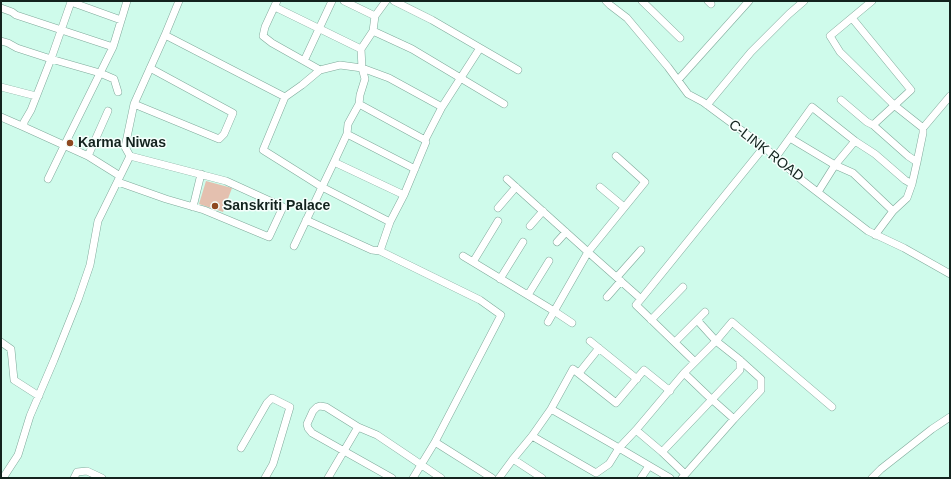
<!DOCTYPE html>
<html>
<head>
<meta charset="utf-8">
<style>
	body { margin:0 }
	#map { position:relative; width:951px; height:479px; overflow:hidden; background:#cffbeb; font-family:Helvetica,sans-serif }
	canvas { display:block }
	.frame { position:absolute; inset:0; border:2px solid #13231e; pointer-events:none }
</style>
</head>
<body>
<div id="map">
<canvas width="951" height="479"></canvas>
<div class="frame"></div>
</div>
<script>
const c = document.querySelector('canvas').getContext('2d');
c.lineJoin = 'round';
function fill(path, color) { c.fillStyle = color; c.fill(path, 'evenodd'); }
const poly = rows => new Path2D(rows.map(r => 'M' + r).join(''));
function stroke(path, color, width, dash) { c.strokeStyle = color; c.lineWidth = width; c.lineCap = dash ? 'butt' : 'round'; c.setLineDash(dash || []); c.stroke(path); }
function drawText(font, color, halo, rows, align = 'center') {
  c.font = font + ' Helvetica,sans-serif'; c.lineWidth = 3; c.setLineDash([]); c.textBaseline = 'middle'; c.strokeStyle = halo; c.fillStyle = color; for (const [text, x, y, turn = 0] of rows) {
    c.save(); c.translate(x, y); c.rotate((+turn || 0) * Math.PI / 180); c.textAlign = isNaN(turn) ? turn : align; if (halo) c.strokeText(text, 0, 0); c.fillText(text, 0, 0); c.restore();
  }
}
fill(poly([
	[206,181,232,188,223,212,199,204]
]), '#e4c0af');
const minor = poly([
	[277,1,265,27,263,36,272,43,320,70],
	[344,1,375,16],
	[394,1,432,20,518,70],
	[606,1,610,5,627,18,668,67,688,94,703,102,764,147,803,181,868,231,904,248,950,274],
	[642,1,680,38],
	[708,1,711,4],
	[872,1,830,36,840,52,894,105,923,128],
	[275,7,361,49],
	[1,8,12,12,16,15,113,47],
	[852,18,911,90,873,125],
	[373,31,412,49,504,104],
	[165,35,285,97],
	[1,41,8,43,17,48,51,59,100,73,114,79,118,92],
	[304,61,332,1],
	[678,80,749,1],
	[1,87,36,96],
	[841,100,867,122,873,125,908,156,917,162],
	[134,104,219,139,224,134,233,113,150,68],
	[359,104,425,140],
	[707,105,751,52,789,14,804,1],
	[1,117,24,127],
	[347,134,415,169],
	[790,138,835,165,853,173,893,211],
	[88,156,108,111],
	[776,157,812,107,855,141,875,154,905,180,912,184],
	[334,162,404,195],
	[120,176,88,156,24,127,24,122,31,110,51,59,71,2,121,20],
	[48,179,64,146,113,47,127,1],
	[507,179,588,252,645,182,616,156],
	[118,182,166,199,204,210,269,237,283,207,226,181,130,156],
	[600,187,624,207],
	[818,192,835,165,855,141],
	[193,207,201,174],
	[498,208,516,187],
	[306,220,372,250,380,251,480,300,501,315,435,442,413,478],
	[390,222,322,187,263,150,285,97,302,85,320,70,340,65,362,68,389,78,442,107],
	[530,226,543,211],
	[875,235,893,211,907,198,912,184,917,162,923,133,923,128,950,96],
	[557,242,566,232],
	[294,246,322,187,334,162,347,134,348,124,359,104,360,95,365,79,362,68,361,49,373,31,375,16,386,1],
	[380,251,390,222,404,195,426,142,425,140,442,107,480,48],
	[463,256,554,311,572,323],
	[473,262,498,221],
	[617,277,641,250],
	[500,279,523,242],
	[528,295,549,261],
	[607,297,621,281],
	[641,299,764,147],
	[651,320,683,287],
	[548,322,588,252,641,299,636,305,695,362],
	[590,341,637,379],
	[1,342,11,349,14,380,39,396],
	[675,342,705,312],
	[579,373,599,348],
	[734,419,761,390,761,379,740,360,716,341,732,322,832,407],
	[636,430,684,373],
	[532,436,596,473,609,464,619,448,551,409],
	[435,442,492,478],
	[241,448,267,403,272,398,290,407,273,464,265,478],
	[662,452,636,430,619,448,670,478],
	[513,459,542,478],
	[685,474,662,452,740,370,740,360],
	[3,478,18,455,30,416,54,360,78,300,90,265,98,221,130,156,125,147,134,104,165,35,179,1],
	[74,478,77,472,87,471,102,478],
	[328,478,358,427],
	[392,478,312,433,308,428,307,424,313,411,317,407,320,406,326,407,358,427,377,435,441,478],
	[499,478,513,459,532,436,551,409,573,369,616,403,644,370,670,391],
	[641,478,649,466],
	[682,478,734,419,708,396,684,373,716,341,697,320],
	[872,478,881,469,932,429,950,417]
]);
stroke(minor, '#7fa99a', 8);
stroke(minor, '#fff', 7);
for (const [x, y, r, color] of [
	[70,143,4,"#8e4820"],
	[215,206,4,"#8e4820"]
]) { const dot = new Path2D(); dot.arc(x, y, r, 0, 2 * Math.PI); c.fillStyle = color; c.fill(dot); stroke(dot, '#f6fffc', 1.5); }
drawText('bold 14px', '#13231e', '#f6fffc', [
	["Karma Niwas",78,143],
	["Sanskriti Palace",223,206]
], 'left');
drawText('14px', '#13231e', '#f6fffc', [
	["C-LINK ROAD",766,151,38]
]);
</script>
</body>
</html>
